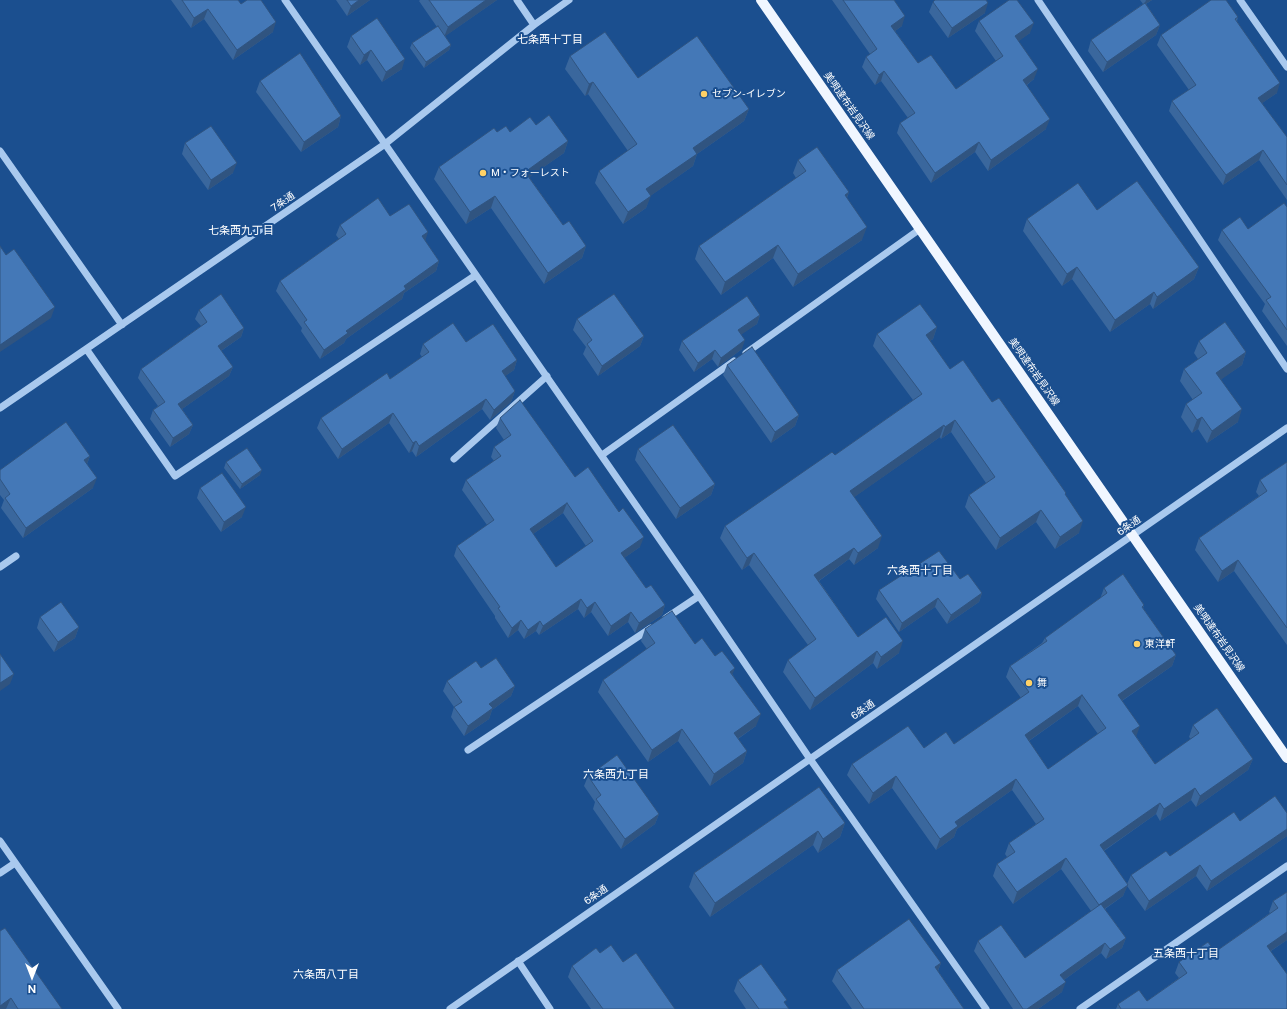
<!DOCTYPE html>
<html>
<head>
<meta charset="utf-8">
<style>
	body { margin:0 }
	#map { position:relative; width:1287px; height:1009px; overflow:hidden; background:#1b4f8f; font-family:"Public Sans",sans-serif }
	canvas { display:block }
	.north { position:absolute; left:12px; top:957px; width:40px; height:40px; -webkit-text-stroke:3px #1b4f8f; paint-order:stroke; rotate:180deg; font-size:11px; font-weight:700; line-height:16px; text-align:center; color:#fff }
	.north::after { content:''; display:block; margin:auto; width:14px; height:18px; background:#fff; clip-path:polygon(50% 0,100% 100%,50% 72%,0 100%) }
</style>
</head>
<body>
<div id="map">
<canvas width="1287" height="1009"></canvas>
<div class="north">N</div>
</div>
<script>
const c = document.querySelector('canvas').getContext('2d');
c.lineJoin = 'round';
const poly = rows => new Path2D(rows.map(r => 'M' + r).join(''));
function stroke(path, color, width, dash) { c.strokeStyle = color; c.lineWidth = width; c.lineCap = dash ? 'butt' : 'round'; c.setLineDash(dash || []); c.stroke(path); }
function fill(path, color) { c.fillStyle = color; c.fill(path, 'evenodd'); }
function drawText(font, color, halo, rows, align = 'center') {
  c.font = font + ' "Public Sans","Noto Sans JP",sans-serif'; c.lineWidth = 4; c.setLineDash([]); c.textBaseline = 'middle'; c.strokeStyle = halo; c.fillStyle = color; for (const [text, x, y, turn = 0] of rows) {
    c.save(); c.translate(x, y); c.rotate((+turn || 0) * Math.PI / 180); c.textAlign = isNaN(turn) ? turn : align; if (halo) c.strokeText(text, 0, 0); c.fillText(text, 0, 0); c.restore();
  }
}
stroke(poly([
	[285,0,699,596,810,759,986,1009],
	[517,0,534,25],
	[1038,0,1287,369],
	[1240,0,1287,67],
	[0,151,122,325],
	[87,350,175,476,476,275],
	[746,353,920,229],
	[0,408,385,144,534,25,569,0],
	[602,455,734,361],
	[454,459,547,376],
	[0,567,16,556],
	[666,618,699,596],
	[468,750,651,628],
	[0,841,118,1009],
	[0,873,15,863],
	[518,961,550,1009],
	[450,1009,1287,428],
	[1080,1009,1287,866]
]), '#a9c9ee', 7);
stroke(poly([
	[761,0,1287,758]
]), '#f0f6ff', 10);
fill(poly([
	[171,0,238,0,241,4,273,32,233,60,204,19,191,28],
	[336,0,370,0,347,16],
	[420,0,497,0,445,36,451,45,449,50,424,68,410,48,412,43,437,27,419,1],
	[832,0,894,0,902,26,895,31,918,63,956,89,996,61,975,31,979,21,1030,33,1018,41,1034,79,1027,85,1046,129,988,171,975,152,931,183,897,133,900,123,908,118,881,81,875,85,862,67,866,57,870,54],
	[1140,0,1152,0,1146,4,1160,25,1156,35,1103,72,1088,51,1091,40,1143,4],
	[933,2,985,13,948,38,929,12],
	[1238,17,1237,21,1277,93,1262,103,1287,137,1287,200,1259,160,1223,185,1169,111,1172,101,1189,90,1157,45,1161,35],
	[351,36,402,69,382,82,367,60,360,65,347,47],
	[570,56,638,78,749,109,744,121,697,154,693,166,650,196,646,208,623,224,595,183,599,171,628,151,588,94,585,96,565,69],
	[260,81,341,116,338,127,301,152,256,92],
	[536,125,568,141,564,153,529,177,563,225,586,246,582,258,544,284,491,208,466,224,434,179,439,167,497,132,510,132],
	[185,143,233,173,208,190,182,154],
	[798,160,849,192,847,198,862,240,793,287,773,258,721,295,695,259,699,246,796,178,793,173],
	[1287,207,1287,346,1262,311,1265,304,1218,240,1222,230,1248,229],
	[1097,210,1199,267,1194,279,1153,309,1150,304,1110,332,1072,279,1062,286,1023,231,1027,219],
	[390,216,425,241,439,261,436,271,404,293,402,299,346,339,344,343,320,359,301,331,302,328,276,291,280,281,339,239,336,235,340,225],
	[199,310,244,328,241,337,221,351,233,367,229,376,182,409,193,425,189,434,170,447,150,419,153,410,158,406,138,378,141,369,201,326,195,319],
	[760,315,757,324,741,334,742,349,718,367,712,359,694,372,679,350,682,341],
	[577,319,644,336,640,346,598,376,583,354,586,347,573,330],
	[937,327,933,339,930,341,950,369,992,402,1065,495,1079,533,1055,549,1036,522,996,550,965,507,969,495,986,483,951,432,941,439,940,437,854,497,878,548,854,565,849,559,819,581,858,637,899,653,877,669,873,663,810,710,783,672,788,660,808,645,749,565,742,570,720,538,725,526,835,455,913,400,873,346,877,334],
	[1199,341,1246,352,1242,365,1221,379,1238,422,1207,443,1198,429,1192,433,1181,417,1186,404,1193,400,1180,381,1184,369,1198,359,1194,353],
	[466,342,517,360,514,370,505,376,515,391,511,402,490,420,482,409,416,457,412,451,409,453,389,423,338,459,317,428,321,418,390,379,422,357,420,354,423,344],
	[727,365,799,415,795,426,771,443,723,375],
	[500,418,575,477,640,547,624,558,646,588,665,605,662,615,635,633,628,622,608,636,591,612,584,618,578,609,539,635,536,631,524,639,518,630,508,638,495,618,495,616,454,556,457,546,487,525,462,490,466,480,494,461,491,457,494,447,504,440,496,428],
	[563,513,586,546,556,567,533,534],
	[638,449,715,484,711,495,676,519,635,460],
	[90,456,87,464,93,488,23,538,1,508,4,500,0,495,0,470],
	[226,462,260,475,240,489,224,468],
	[1287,462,1287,645,1234,571,1218,582,1195,550,1199,538,1259,496,1256,492,1260,480],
	[200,488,242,517,221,532,197,498],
	[960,579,982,593,979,602,947,624,935,607,899,632,876,599,879,590],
	[1104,588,1144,605,1143,608,1176,655,1172,666,1122,701,1136,736,1155,764,1191,739,1189,737,1193,725,1253,759,1248,770,1196,807,1191,800,1160,821,1156,814,1104,851,1127,884,1131,875,1170,856,1240,821,1287,813,1287,836,1207,891,1196,876,1145,911,1127,886,1123,896,1105,909,1126,938,1122,948,1106,959,1101,953,1064,980,1062,992,1038,1009,1013,1009,974,951,978,941,1025,958,1091,911,1061,869,1013,904,993,876,997,864,1007,857,1005,854,1009,843,1036,824,1012,790,957,829,954,837,936,850,892,788,869,804,847,775,852,764,924,748,954,744,1021,698,1006,677,1010,666,1042,643,1045,638,1100,599],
	[1078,706,1098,734,1048,769,1029,741],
	[40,617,79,627,75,638,54,652,37,628],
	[645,629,695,644,715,656,733,675,756,726,738,739,747,751,743,763,710,786,678,741,648,762,598,692,603,680,647,649,641,641],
	[481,668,515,686,511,696,492,710,489,719,464,736,451,717,454,707,443,691,447,681],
	[588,776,659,814,655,824,621,849,593,809,595,802,584,786],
	[819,787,845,823,840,837,818,853,813,845,710,917,689,887,694,873],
	[1287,892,1287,940,1271,951,1287,1009,1116,1009,1118,1004,1147,1001,1179,978,1175,973,1179,962,1215,952,1270,913,1269,912,1273,901],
	[0,931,62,1009,0,1009],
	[600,953,623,962,675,1009,591,1009,568,977,572,966],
	[941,963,938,971,964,1009,852,1009,832,981,837,970],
	[738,980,785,1004,789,1009,746,1009,734,991]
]), '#3a679d');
fill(poly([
	[359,0,370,0,347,16,351,6],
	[486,0,497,0,444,37,448,27],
	[1146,0,1152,0,1144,5],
	[988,3,985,13,948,38,952,28],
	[208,9,204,19,191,28,194,18],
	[905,16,902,26,888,36,891,26],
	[276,22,273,32,233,60,237,50],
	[1034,23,1030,33,1011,47,1015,36],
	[1160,25,1156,35,1103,72,1107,62],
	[451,45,449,50,424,68,426,62],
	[371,50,367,60,360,65,364,55],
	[405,59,402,69,382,82,386,72],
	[1038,69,1034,79,1020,90,1023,80],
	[884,71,881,81,875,85,879,75],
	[593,82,588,94,585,96,589,84],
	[1280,83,1277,93,1255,108,1258,98],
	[749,109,744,121,697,154,693,166,642,202,646,189,693,148],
	[341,116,338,127,301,152,304,142],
	[1050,119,1046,129,988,171,991,160],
	[568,141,564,153,521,183,525,172],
	[979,142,975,152,931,183,935,173],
	[1263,150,1259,160,1223,185,1226,175],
	[237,163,233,173,208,190,211,180],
	[849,192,844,205,845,195],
	[495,196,491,208,466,224,470,212],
	[651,196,646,208,623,224,628,212],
	[867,227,862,240,793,287,798,274],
	[428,232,425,242,422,236],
	[778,245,773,258,721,295,725,282],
	[586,246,582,258,544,284,548,273],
	[439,261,436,271,404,293,402,299,346,339,344,343,320,359,324,350,346,331,404,286],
	[1077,267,1072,279,1062,286,1067,274],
	[1199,267,1194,279,1153,309,1157,297],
	[1154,292,1150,304,1110,332,1115,320],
	[55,307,51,318,0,352,0,345],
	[760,315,757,324,735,339,738,330],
	[937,327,933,339,922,346,926,335],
	[244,328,241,337,215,355,218,346],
	[644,336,640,346,598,376,602,366],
	[745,340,742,349,718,367,721,358],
	[715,350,712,359,694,372,698,363],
	[1246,352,1242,365,1212,386,1216,373],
	[517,360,514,370,498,381,502,371],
	[233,367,229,376,175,414,178,404],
	[515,391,511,402,490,420,494,410],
	[486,399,482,409,416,457,419,446],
	[1242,409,1238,422,1207,443,1212,431],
	[393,413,389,423,338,459,342,449],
	[799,415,795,426,771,443,775,432],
	[1202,417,1198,429,1192,433,1197,420],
	[955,420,951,432,941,439,945,427],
	[193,425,189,434,170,447,173,438],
	[944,425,940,437,846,503,850,491],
	[416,441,412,451,409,453,413,443],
	[90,456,86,466,84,460],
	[262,470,260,475,240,489,242,484],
	[97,478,93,488,23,538,26,528],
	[715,484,711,495,676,519,680,508],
	[567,503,563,513,526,539,530,529],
	[246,507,242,517,221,532,224,522],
	[1041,510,1036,522,996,550,1000,538],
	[1083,521,1079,533,1055,549,1060,537],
	[882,536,878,548,854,565,858,553],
	[644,537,640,547,617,563,621,553],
	[854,548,849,559,810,587,814,575],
	[754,553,749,565,742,570,747,558],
	[1238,560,1234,571,1218,582,1222,571],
	[982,593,979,602,947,624,951,615],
	[938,598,935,607,899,632,902,623],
	[581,599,578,609,539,635,543,626],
	[595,602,591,612,584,618,587,608],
	[665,605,662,615,635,633,639,623],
	[631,612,628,622,608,636,611,626],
	[521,620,518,630,508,638,512,628],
	[540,621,536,631,524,639,528,630],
	[79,627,75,638,54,652,58,642],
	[903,641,899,653,877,669,881,657],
	[877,651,873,663,810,710,815,698],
	[1176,655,1172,666,1114,706,1118,695],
	[735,668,730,680,730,672],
	[14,674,10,684,0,691,0,683],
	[515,686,511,696,492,710,489,719,464,736,468,726,489,704],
	[1082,695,1078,706,1020,747,1025,735],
	[761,714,756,726,730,744,734,733],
	[1140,726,1136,737,1132,731],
	[682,729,678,741,648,762,652,750],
	[747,751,743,763,710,786,714,774],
	[1253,759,1248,770,1196,807,1200,796],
	[896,776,892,788,869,804,873,793],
	[1016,779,1012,790,957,829,954,837,936,850,940,839,955,822],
	[1195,788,1191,800,1160,821,1164,809],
	[1160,803,1156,814,1096,856,1100,845],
	[659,814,655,824,621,849,625,839],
	[845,823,840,837,818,853,823,839],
	[1287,829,1287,836,1207,891,1211,881],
	[818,831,813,845,710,917,715,903],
	[1066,858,1061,869,1013,904,1017,892],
	[1200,865,1196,876,1145,911,1149,901],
	[1128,885,1123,896,1094,916,1099,905],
	[1287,932,1287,940,1263,956,1267,946],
	[1126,938,1122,948,1106,959,1110,949],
	[1105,943,1101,953,1057,985,1060,975],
	[941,963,936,975,935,967],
	[1066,982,1062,992,1038,1009,1027,1009],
	[11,998,6,1009,0,1009,0,1006]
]), '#305480');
const building = poly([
	[182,0,238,0,241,4,247,0,261,0,276,22,237,50,208,9,194,18,182,0],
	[347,0,359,0,351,6,347,0],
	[429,0,486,0,448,27,429,0],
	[843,0,894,0,905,16,891,26,918,63,931,55,956,89,1003,56,979,21,1009,0,1017,0,1034,23,1015,36,1038,69,1023,80,1050,119,991,160,979,142,935,173,900,123,915,113,884,71,879,75,866,57,877,49,843,0],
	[935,0,986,0,988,3,952,28,933,2,935,0],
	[1211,0,1226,0,1238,17,1235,19,1280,83,1258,98,1287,137,1287,185,1263,150,1226,175,1172,101,1196,85,1161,35,1211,0],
	[1145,3,1160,25,1107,62,1091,40,1145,3],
	[377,18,405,59,386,72,371,50,364,55,351,36,377,18],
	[438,26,451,45,426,62,412,43,438,26],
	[605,32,638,78,697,36,749,109,693,148,697,154,646,189,651,196,628,212,599,171,637,144,593,82,589,84,570,56,605,32],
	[300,53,341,116,304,142,260,81,300,53],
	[549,115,568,141,525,172,563,225,569,221,586,246,548,273,495,196,470,212,439,167,494,128,497,132,506,126,510,132,530,117,536,125,549,115],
	[211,126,237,163,211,180,185,143,211,126],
	[817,147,849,192,845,195,867,227,798,274,778,245,725,282,699,246,806,171,798,160,817,147],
	[1137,181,1199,267,1157,297,1154,292,1115,320,1077,267,1067,274,1027,219,1078,183,1097,210,1137,181],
	[378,198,390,216,409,204,428,232,422,236,439,261,404,286,406,289,346,331,348,333,324,350,304,322,307,320,280,281,346,234,340,225,378,198],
	[1284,203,1287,207,1287,330,1266,300,1271,297,1222,230,1240,217,1248,229,1284,203],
	[0,246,6,255,14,249,55,307,0,345,0,246],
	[221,294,244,328,218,346,233,367,178,404,193,425,173,438,153,410,165,402,141,369,207,322,199,310,221,294],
	[614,294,644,336,602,366,587,344,592,340,577,319,614,294],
	[747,296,760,315,738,330,745,340,721,358,715,350,698,363,682,341,747,296],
	[920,304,937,327,926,335,950,369,963,360,992,402,999,398,1066,493,1065,494,1083,521,1060,537,1041,510,1000,538,969,495,995,477,955,420,945,427,944,425,850,491,882,536,858,553,854,548,814,575,858,637,886,617,903,641,881,657,877,651,815,698,788,660,816,639,754,553,747,558,725,526,832,452,835,455,922,394,877,334,920,304],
	[1225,322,1246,352,1216,373,1242,409,1212,431,1202,417,1197,420,1186,404,1202,393,1184,369,1207,353,1199,341,1225,322],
	[453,323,466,342,493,324,517,360,502,371,515,391,494,410,486,399,419,446,416,441,413,443,393,413,342,449,321,418,387,373,390,379,429,352,423,344,453,323],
	[752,347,799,415,775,432,727,365,752,347],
	[520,400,575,477,588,467,619,512,623,508,644,537,621,553,646,588,651,585,665,605,639,623,631,612,611,626,595,602,587,608,581,599,543,626,540,621,528,630,521,620,512,628,498,608,500,607,457,546,494,520,466,480,501,456,494,447,511,435,500,418,520,400],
	[567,503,593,541,556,567,530,529,567,503],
	[66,422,90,456,84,460,97,478,26,528,5,498,10,494,0,479,0,470,66,422],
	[673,425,715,484,680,508,638,449,673,425],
	[247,448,262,470,242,484,226,462,247,448],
	[1287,462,1287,628,1238,560,1222,571,1199,538,1267,491,1260,480,1287,462],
	[222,473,246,507,224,522,200,488,222,473],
	[939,551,960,579,968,574,982,593,951,615,938,598,902,623,879,590,939,551],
	[1123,574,1144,605,1142,607,1176,655,1118,695,1140,726,1132,731,1155,764,1199,733,1193,725,1217,708,1253,759,1200,796,1195,788,1164,809,1160,803,1100,845,1128,885,1099,905,1066,858,1017,892,997,864,1015,852,1009,843,1044,819,1016,779,955,822,958,826,940,839,896,776,873,793,852,764,908,726,924,748,946,732,954,744,1029,692,1010,666,1047,641,1045,638,1107,593,1104,588,1123,574],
	[1082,695,1106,728,1048,769,1025,735,1082,695],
	[61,602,79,627,58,642,40,617,61,602],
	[672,611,695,644,702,638,715,656,722,651,735,668,730,672,761,714,734,733,747,751,714,774,682,729,652,750,603,680,655,643,645,629,672,611],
	[0,654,14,674,0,683,0,654],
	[496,658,515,686,489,704,493,708,468,726,454,707,462,702,447,681,476,661,481,668,496,658],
	[617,755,659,814,625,839,596,799,601,795,588,776,617,755],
	[819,787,845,823,823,839,818,831,715,903,694,873,819,787],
	[1275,796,1287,813,1287,829,1211,881,1200,865,1149,901,1131,875,1166,851,1170,856,1234,812,1240,821,1275,796],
	[1287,892,1287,932,1267,946,1287,974,1287,1009,1121,1009,1118,1004,1139,990,1147,1001,1187,973,1179,962,1208,942,1215,952,1278,908,1273,901,1287,892],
	[1101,904,1126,938,1110,949,1105,943,1060,975,1066,982,1027,1009,1023,1009,978,941,1001,925,1025,958,1101,904],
	[909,919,941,963,935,967,964,1009,864,1009,837,970,909,919],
	[5,928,62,1009,18,1009,11,998,0,1006,0,931,5,928],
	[611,945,623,962,636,953,675,1009,603,1009,572,966,596,948,600,953,611,945],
	[761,964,787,1000,784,1002,789,1009,759,1009,738,980,761,964]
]);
fill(building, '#4478b7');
stroke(building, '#305480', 1);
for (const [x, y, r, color] of [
	[704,94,4,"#ffd166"],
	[483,173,4,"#ffd166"],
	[1137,644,4,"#ffd166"],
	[1029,683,4,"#ffd166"]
]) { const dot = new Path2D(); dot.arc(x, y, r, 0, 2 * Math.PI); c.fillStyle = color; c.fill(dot); stroke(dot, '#1b4f8f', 1.5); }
drawText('10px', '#fff', '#1b4f8f', [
	["セブン-イレブン",712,94],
	["M・フォーレスト",491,173],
	["東洋軒",1145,644],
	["舞",1037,683]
], 'left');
drawText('10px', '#fff', '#1b4f8f', [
	["美唄達布岩見沢線",849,106,55],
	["7条通",283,202,-35],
	["美唄達布岩見沢線",1034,372,55],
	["6条通",1129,526,-35],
	["美唄達布岩見沢線",1219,638,55],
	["6条通",863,710,-35],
	["6条通",596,895,-35]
]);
drawText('11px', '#fff', '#1b4f8f', [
	["七条西十丁目",550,40],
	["七条西九丁目",241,231],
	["六条西十丁目",920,571],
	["六条西九丁目",616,775],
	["五条西十丁目",1186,954],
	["六条西八丁目",326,975]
]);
</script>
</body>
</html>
